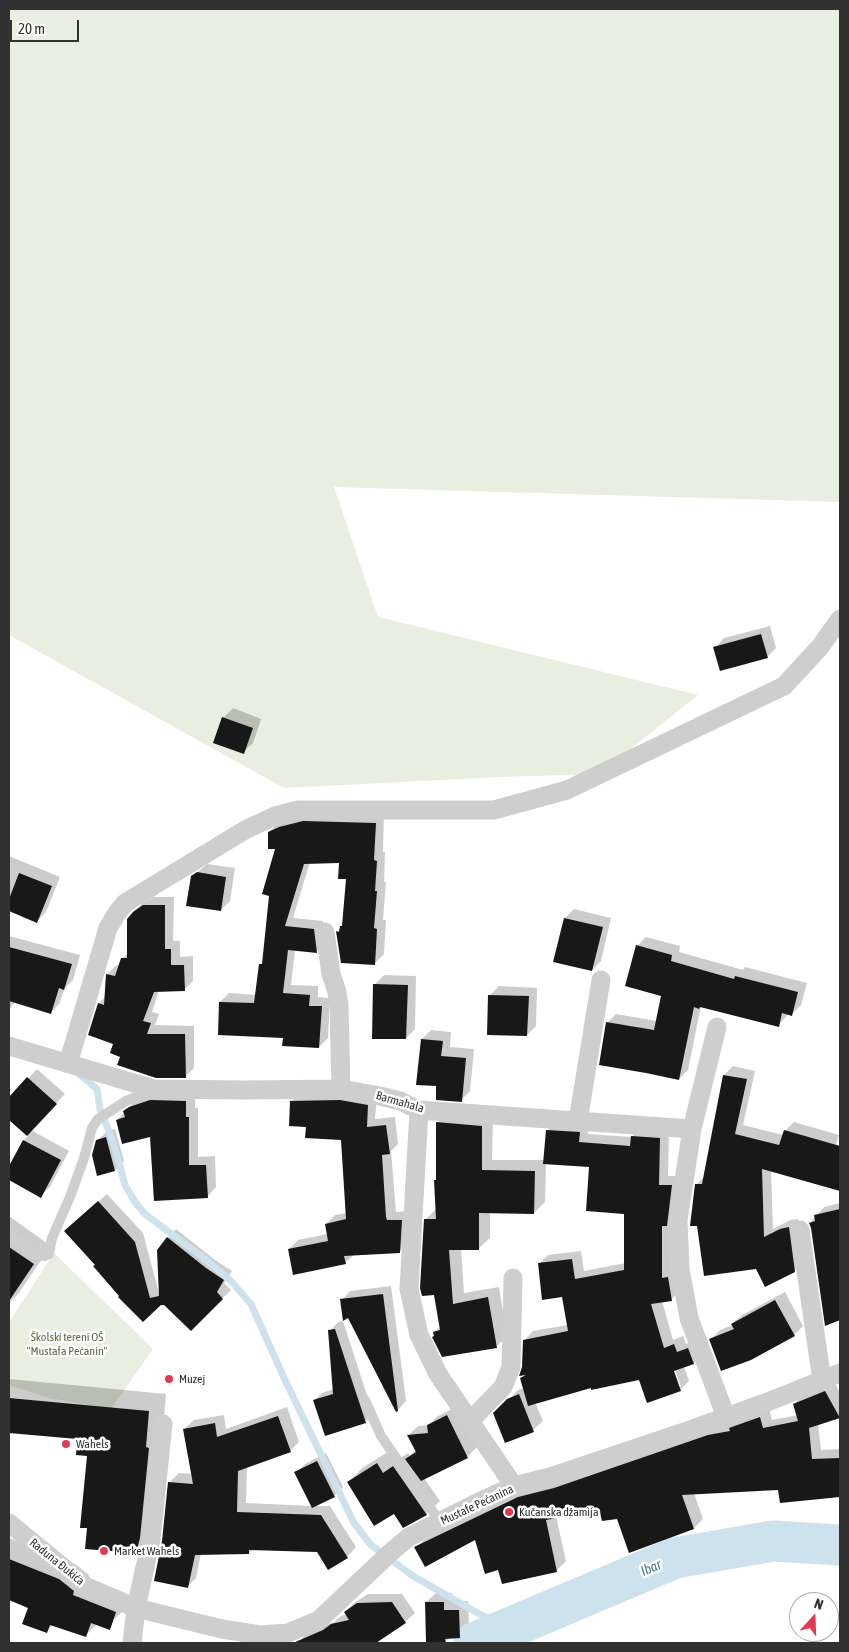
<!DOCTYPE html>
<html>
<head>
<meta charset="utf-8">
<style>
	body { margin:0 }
	#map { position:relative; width:849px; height:1652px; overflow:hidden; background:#fff; font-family:"Asap Condensed",sans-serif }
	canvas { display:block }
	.frame { position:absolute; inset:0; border:10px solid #313131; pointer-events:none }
	.north { position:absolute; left:789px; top:1592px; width:50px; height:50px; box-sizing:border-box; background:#fff; border:1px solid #adadad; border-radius:50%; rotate:20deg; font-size:14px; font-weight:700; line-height:20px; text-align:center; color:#313131 }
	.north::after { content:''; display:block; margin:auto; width:18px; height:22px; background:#e23a50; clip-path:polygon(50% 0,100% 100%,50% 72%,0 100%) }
	.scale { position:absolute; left:10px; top:20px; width:69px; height:22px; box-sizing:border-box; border:2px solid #313131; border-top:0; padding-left:6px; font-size:15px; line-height:18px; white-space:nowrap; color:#313131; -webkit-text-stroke:4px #fff; paint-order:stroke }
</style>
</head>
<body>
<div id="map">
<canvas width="849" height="1652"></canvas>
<div class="frame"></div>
<div class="north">N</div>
<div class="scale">20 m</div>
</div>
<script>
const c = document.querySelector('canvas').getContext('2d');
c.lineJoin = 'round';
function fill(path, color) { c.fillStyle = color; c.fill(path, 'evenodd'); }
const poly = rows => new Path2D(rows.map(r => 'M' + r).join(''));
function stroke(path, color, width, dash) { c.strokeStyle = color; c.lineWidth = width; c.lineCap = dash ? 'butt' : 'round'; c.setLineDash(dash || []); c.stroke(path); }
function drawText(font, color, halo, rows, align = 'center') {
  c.font = font + ' "Asap Condensed",sans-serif'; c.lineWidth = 5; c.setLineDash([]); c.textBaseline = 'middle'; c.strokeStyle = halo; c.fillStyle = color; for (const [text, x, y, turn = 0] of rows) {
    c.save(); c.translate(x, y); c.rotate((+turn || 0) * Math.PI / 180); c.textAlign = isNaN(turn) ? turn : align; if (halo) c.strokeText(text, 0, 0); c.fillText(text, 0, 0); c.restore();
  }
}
fill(poly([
	[9,9,840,9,840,502,334,487,378,617,698,695,599,774,501,777,284,788,9,635],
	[54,1253,153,1349,111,1409,49,1398,9,1385,9,1322]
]), '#e8eee0');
fill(poly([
	[770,626,776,648,767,657,715,648,724,638],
	[233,708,261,719,253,743,243,752,223,718],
	[384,814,383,852,385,852,384,882,386,882,383,920,386,920,384,954,375,963,338,932,343,925,347,878,340,862,310,862,293,918,323,921,325,943,316,952,295,950,291,985,318,986,318,997,330,998,328,1038,319,1047,284,1037,220,1002,229,993,257,995,260,965,263,962,277,848,269,832,278,823,289,818],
	[9,856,60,877,46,912,37,921,9,910,11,898,9,897],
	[207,864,235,868,230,901,221,910,192,877],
	[153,897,174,897,173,941,180,941,180,957,193,956,193,981,184,990,159,990,152,1012,159,1014,155,1025,194,1026,194,1068,185,1077,122,1056,115,1043,90,1034,99,1003,106,996,107,974,117,965,120,966,122,959,128,953,133,912,143,903],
	[574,909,611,918,601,961,592,970,565,918],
	[9,936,80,955,73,980,65,988,59,1004,50,1013,15,1002,9,1010],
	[646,937,680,946,679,952,743,970,745,967,807,983,801,1005,792,1014,788,1014,787,1016,778,1025,701,1006,688,1070,679,1079,607,1023,616,1014,657,1021,662,995,637,946],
	[384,975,416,976,415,1029,406,1038,375,984],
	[499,986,537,988,536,1026,527,1035,490,995],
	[431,1030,451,1032,450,1047,474,1049,470,1091,461,1100,437,1085,422,1039],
	[733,1066,755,1071,743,1125,783,1135,785,1131,794,1122,839,1135,835,1148,840,1149,840,1190,771,1170,773,1229,790,1220,798,1219,803,1262,794,1271,757,1268,698,1225,691,1225,696,1185,704,1177,724,1075],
	[37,1069,65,1094,31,1130,69,1151,50,1187,40,1196,9,1179,9,1169,24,1140,28,1136,9,1119,9,1099],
	[160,1091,195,1092,195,1108,198,1108,198,1157,215,1156,216,1187,207,1197,151,1135,117,1120,134,1102],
	[300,1092,377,1097,375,1119,395,1117,398,1144,391,1151,396,1212,410,1211,408,1243,399,1252,355,1254,345,1263,289,1249,298,1240,328,1234,326,1224,335,1215,347,1213,342,1138,307,1125,292,1101],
	[448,1112,493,1115,492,1160,544,1160,547,1131,556,1122,588,1124,588,1134,632,1137,641,1127,669,1129,668,1176,680,1176,670,1221,671,1270,676,1269,680,1290,671,1300,662,1301,673,1340,683,1336,686,1344,697,1339,703,1354,694,1363,684,1366,689,1381,680,1390,640,1378,591,1387,535,1402,543,1421,533,1430,506,1441,495,1414,518,1390,524,1388,521,1379,526,1374,524,1367,524,1341,533,1331,568,1325,563,1296,539,1264,548,1255,581,1251,584,1271,626,1263,625,1213,590,1166,546,1163,545,1202,534,1213,490,1212,490,1238,478,1249,461,1249,464,1293,499,1287,507,1336,496,1347,435,1336,434,1332,441,1326,425,1220,437,1208,437,1123],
	[673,1364,681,1387,678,1387,671,1365],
	[115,1129,124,1161,115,1170,98,1174,97,1141,107,1131],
	[107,1194,143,1233,159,1293,168,1238,176,1229,215,1260,232,1271,224,1283,231,1290,191,1330,163,1302,143,1321,96,1265,75,1222],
	[840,1203,840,1319,826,1324,812,1228,810,1223,824,1207],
	[9,1216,51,1246,18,1294,9,1303],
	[391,1286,406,1401,398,1410,342,1300,350,1291],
	[785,1292,803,1326,794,1335,710,1340,720,1330,733,1325,732,1324,742,1315],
	[343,1321,373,1414,365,1422,314,1401,322,1393,334,1389,330,1331,338,1322],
	[9,1379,166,1394,154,1534,136,1552,88,1527,89,1454,79,1438,9,1431],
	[835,1383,840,1393,840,1416,818,1424,821,1450,840,1449,840,1496,780,1488,694,1493,703,1519,694,1528,618,1517,600,1508,556,1516,566,1561,556,1571,499,1569,476,1538,416,1548,425,1539,528,1488,769,1409,772,1420,798,1415,794,1404,803,1395],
	[287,1407,299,1442,290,1451,247,1466,246,1503,312,1506,296,1473,305,1464,326,1453,343,1487,334,1496,314,1506,330,1506,356,1547,347,1557,329,1569,318,1551,253,1549,249,1553,201,1553,196,1578,187,1587,163,1541,170,1482,179,1473,192,1474,184,1429,194,1420,224,1415,226,1429],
	[456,1407,477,1447,468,1456,424,1478,440,1501,426,1514,395,1512,349,1482,362,1468,391,1450,397,1460,408,1453,410,1456,416,1450,409,1435,418,1426,429,1425,438,1416],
	[9,1538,75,1564,89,1575,88,1580,122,1612,106,1627,97,1624,85,1636,53,1625,47,1631,29,1608,9,1598],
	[436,1593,452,1593,452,1601,468,1601,469,1628,460,1637,450,1637,445,1642,426,1602],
	[368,1594,402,1594,415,1613,405,1622,374,1643,298,1643,307,1633,334,1622,341,1616,347,1614,345,1612,354,1603]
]), '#0003');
stroke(poly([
	[78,1073,97,1089,100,1109,114,1144,125,1185,135,1202,145,1214,205,1259,230,1280,251,1304,285,1380,354,1523,371,1545,413,1576,483,1616,511,1627]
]), '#cde2ed', 7);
stroke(poly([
	[474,1643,675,1558,773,1541,840,1545]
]), '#cde2ed', 41);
fill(poly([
	[761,634,768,658,720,671,713,647],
	[222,717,253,728,244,754,213,743],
	[303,821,376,823,374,860,377,861,375,891,377,891,374,928,377,929,375,965,341,963,336,931,339,932,340,926,342,926,346,879,338,879,339,863,304,864,285,926,314,929,317,953,288,950,283,993,310,995,309,1006,322,1006,319,1048,282,1046,283,1038,218,1035,219,1002,254,1003,259,964,262,964,269,896,262,894,275,849,268,849,268,832,279,827],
	[197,872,226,877,221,911,186,906,191,876],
	[19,873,52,886,37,923,9,911,9,899],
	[143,905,165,905,165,949,171,949,171,965,184,965,185,991,154,992,143,1021,151,1023,147,1034,185,1034,186,1078,156,1078,117,1065,120,1057,110,1053,113,1044,88,1035,98,1003,104,1005,106,974,115,976,121,958,127,958,127,919,133,912],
	[564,918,603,927,592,971,553,962],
	[636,945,672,955,671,961,734,979,735,976,798,992,792,1016,782,1013,779,1027,700,1007,699,1009,694,1007,679,1080,646,1073,599,1065,606,1022,654,1030,661,996,625,986],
	[9,947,72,964,64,990,59,988,51,1014,9,1001],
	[373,984,408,985,406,1039,372,1039],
	[488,995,529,996,527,1036,487,1035],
	[421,1039,443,1041,441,1056,466,1058,462,1102,436,1100,436,1086,416,1085],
	[723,1075,747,1079,735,1134,779,1145,784,1130,840,1146,840,1191,762,1169,764,1237,780,1229,789,1227,795,1272,765,1287,756,1269,704,1276,697,1226,690,1226,695,1184,702,1184],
	[27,1077,57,1104,27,1136,9,1120,9,1097],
	[150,1100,186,1101,186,1117,189,1117,189,1165,206,1165,208,1198,154,1201,150,1137,122,1144,116,1120,125,1117,123,1111,129,1107],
	[340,1100,368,1105,367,1127,386,1125,390,1154,382,1155,386,1217,387,1220,402,1220,400,1253,344,1256,346,1264,293,1275,288,1249,328,1241,325,1224,346,1219,341,1140,305,1138,306,1127,289,1126,290,1101],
	[436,1122,482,1126,482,1170,535,1171,534,1214,479,1213,479,1250,449,1250,453,1304,488,1297,497,1348,442,1357,432,1337,434,1336,433,1332,440,1330,434,1295,422,1296,420,1288,424,1219,436,1219,434,1180,436,1180],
	[546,1130,580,1132,579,1142,630,1146,631,1136,660,1138,659,1185,672,1185,667,1226,662,1226,662,1278,668,1277,672,1301,651,1304,664,1348,674,1344,677,1352,688,1348,694,1364,674,1371,681,1391,647,1403,639,1380,591,1390,591,1388,528,1406,520,1378,526,1375,519,1376,522,1367,523,1340,568,1331,562,1297,542,1300,538,1263,572,1259,575,1279,624,1270,624,1214,586,1211,589,1167,543,1164],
	[106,1137,115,1171,97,1176,92,1155,96,1140],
	[23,1140,61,1160,41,1198,9,1180,9,1166],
	[98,1201,135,1242,150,1298,159,1296,157,1250,167,1237,206,1268,224,1280,217,1292,223,1299,191,1331,164,1305,161,1305,143,1322,118,1297,119,1296,93,1266,95,1265,64,1231],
	[840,1209,840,1320,825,1326,811,1228,809,1223,815,1221,814,1215],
	[9,1247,34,1264,9,1301],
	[383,1294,398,1411,396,1412,348,1318,343,1321,340,1299],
	[775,1300,795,1336,751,1360,721,1371,709,1339,734,1329,731,1324],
	[335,1329,366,1423,325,1436,313,1400,333,1394,328,1330],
	[825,1391,840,1418,809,1428,812,1459,840,1458,840,1497,780,1503,778,1490,682,1495,694,1529,629,1553,617,1519,602,1521,599,1509,546,1520,557,1572,502,1584,498,1570,485,1574,475,1540,425,1567,414,1547,518,1497,554,1488,708,1435,730,1431,729,1428,760,1417,763,1428,798,1421,793,1404],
	[519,1394,534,1432,505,1443,493,1413,507,1399],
	[9,1398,149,1411,146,1447,149,1448,140,1538,136,1553,85,1549,87,1528,80,1528,87,1456,76,1455,77,1439,9,1433],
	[447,1415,468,1458,421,1481,405,1459,416,1452,407,1435,428,1433,427,1425],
	[278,1416,291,1452,238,1471,237,1512,321,1515,348,1558,328,1570,317,1552,249,1550,249,1554,195,1555,188,1588,154,1581,162,1541,168,1482,193,1484,183,1429,215,1423,217,1437],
	[317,1461,335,1497,312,1508,294,1472],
	[377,1463,383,1473,393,1466,427,1515,403,1528,394,1514,374,1526,347,1482],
	[9,1559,59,1579,74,1591,73,1595,116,1612,110,1630,91,1623,86,1637,50,1625,47,1633,22,1624,28,1608,9,1600],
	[392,1602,406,1623,376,1643,293,1643,323,1630,331,1624,349,1620,344,1612,357,1603],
	[425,1602,444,1602,444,1610,459,1610,460,1638,445,1639,446,1643,426,1643]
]), '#181818');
stroke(poly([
	[9,1234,37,1254,44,1256,49,1254,52,1238,70,1197,84,1158,92,1128,98,1119,126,1101,153,1090],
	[365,1400,381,1436,440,1522]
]), '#cecece', 10);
stroke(poly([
	[325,932,331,974,337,992,339,1005,341,1089],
	[9,1046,154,1089,244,1090,341,1089,380,1096,400,1101,419,1110,692,1129,717,1027],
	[68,1064,108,928,117,913,125,903,245,830,275,816,298,810,494,810,567,790,784,686,820,647,840,619],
	[419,1110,409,1289,419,1335,438,1374,514,1486],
	[578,1121,601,980],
	[692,1129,678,1220,680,1269,689,1318,726,1417],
	[800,1230,822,1381],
	[470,1421,503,1387,511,1367,513,1278],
	[9,1523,87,1587,136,1608,222,1629,260,1635,288,1633,319,1620,391,1552,409,1537,475,1504,514,1486,550,1477,693,1429,765,1403,840,1373],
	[132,1643,136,1608,151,1540,163,1424]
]), '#cecece', 19);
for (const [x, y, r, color] of [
	[169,1379,5,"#e23a50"],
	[66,1444,5,"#e23a50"],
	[509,1512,5,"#e23a50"],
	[104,1551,5,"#e23a50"]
]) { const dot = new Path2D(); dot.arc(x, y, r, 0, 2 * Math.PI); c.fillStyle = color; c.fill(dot); stroke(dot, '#fff', 2); }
drawText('12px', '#313131', '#fff', [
	["Barmahala",400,1102,16],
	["Mustafe Pećanina",477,1505,-25],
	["Raduna Ðukića",57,1562,39]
]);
drawText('12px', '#576d3f', '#fff', [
	["Školski tereni OŠ",67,1337],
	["\"Mustafa Pećanin\"",67,1351]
]);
drawText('12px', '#313131', '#fff', [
	["Muzej",179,1379],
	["Wahels",76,1444],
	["Kučanska džamija",519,1512],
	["Market Wahels",114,1551]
], 'left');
drawText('italic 14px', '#407893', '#fff', [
	["Ibar",651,1568,-23]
]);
</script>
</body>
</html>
